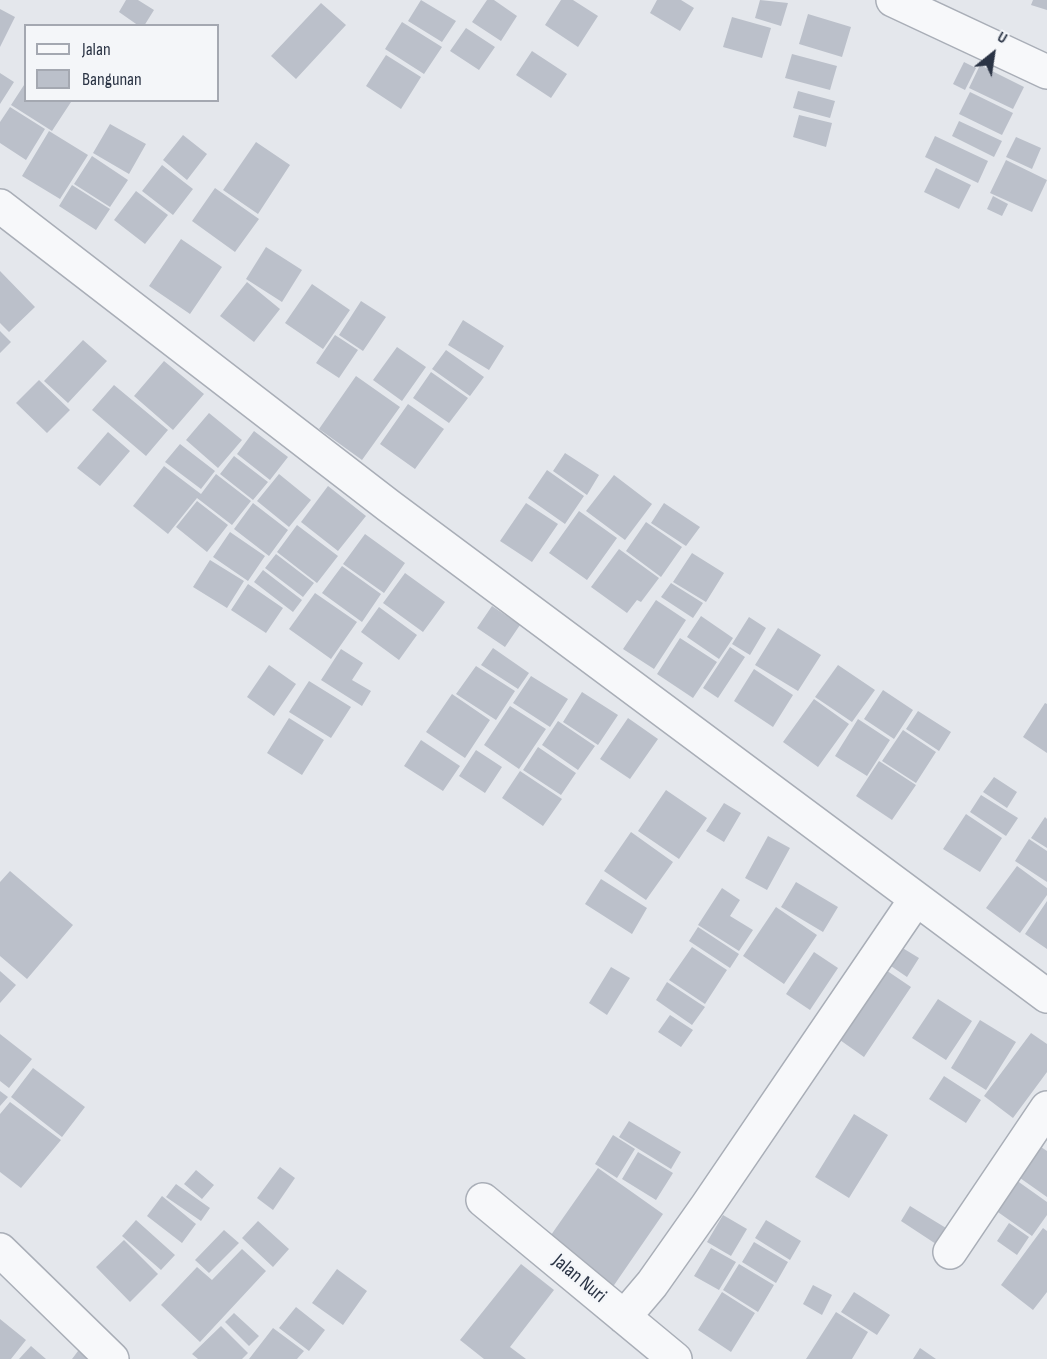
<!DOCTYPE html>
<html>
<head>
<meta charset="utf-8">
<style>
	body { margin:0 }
	#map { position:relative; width:1047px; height:1359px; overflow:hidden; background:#e4e7ec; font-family:"Sofia Sans Condensed",sans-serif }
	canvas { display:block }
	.legend { position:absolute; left:24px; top:24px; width:195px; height:78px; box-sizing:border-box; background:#f4f6f9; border:2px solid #a4a8b1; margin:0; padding:8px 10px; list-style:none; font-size:18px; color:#2b3445 }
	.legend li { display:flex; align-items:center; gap:12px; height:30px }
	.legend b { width:30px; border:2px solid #a4a8b1 }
	.north { position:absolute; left:963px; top:24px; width:60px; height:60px; -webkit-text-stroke:4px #f4f6f9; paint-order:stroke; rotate:30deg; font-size:16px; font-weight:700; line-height:24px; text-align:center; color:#2b3445 }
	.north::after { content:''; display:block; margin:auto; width:21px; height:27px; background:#2b3445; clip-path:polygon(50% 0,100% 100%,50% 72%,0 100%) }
</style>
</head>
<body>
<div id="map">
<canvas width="1047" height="1359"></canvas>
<ul class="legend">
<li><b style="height:8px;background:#f7f8fa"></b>Jalan</li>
<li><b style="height:16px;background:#bbc0ca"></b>Bangunan</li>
</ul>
<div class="north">U</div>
</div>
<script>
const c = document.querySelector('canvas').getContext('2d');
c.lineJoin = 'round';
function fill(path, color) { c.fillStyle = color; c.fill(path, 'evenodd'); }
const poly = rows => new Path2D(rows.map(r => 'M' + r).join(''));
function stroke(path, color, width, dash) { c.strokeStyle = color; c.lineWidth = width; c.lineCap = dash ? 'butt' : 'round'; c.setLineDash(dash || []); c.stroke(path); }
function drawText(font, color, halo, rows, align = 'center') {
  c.font = font + ' "Sofia Sans Condensed",sans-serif'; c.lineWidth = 5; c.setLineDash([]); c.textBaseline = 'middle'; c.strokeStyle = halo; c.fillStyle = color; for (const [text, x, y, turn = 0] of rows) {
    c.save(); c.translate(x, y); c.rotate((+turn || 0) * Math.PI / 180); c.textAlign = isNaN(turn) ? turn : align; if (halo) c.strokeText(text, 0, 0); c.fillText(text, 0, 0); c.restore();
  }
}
fill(poly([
	[126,0,138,0,154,10,144,26,139,26,119,12],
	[421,0,456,21,442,42,408,21],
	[487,0,494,0,517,16,501,41,472,22],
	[561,0,573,0,598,16,578,47,545,25],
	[657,0,681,0,694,8,680,31,650,13],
	[760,0,788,3,781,26,755,18],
	[1033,0,1047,0,1047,10,1031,5],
	[321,3,346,25,296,79,271,56],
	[0,9,15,17,0,47],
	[808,14,851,27,842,57,799,44],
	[732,17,771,28,762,58,723,47],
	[402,22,442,47,424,74,385,49],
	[466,28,495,47,479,70,450,51],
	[532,51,567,74,551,98,516,75],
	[792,54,837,66,830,90,785,78],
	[386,55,421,77,401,109,366,86],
	[964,62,976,68,965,90,953,84],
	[980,65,1024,87,1013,109,969,88],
	[0,73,14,82,0,104],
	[26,82,26,100,71,102,52,131,11,105],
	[798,91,835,101,830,118,793,108],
	[970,92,1013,113,1002,135,959,114],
	[10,107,45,129,26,160,0,143,0,122],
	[799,115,832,123,826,147,793,137],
	[959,121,1002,141,994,157,952,136],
	[110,124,146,144,129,174,93,153],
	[49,131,88,155,60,199,22,176],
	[183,135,207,154,187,180,163,160],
	[935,136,988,161,978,183,925,157],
	[1016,137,1041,148,1032,169,1006,157],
	[256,142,290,165,258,214,223,190],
	[92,156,128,180,110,207,74,184],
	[1006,160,1047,180,1032,212,990,193],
	[162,165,193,189,173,215,142,191],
	[936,168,971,185,959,209,924,192],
	[72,185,110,209,96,230,59,206],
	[215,188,259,219,235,252,192,221],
	[136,191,168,215,145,244,114,220],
	[993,196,1008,204,1002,216,987,209],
	[181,239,222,267,190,314,149,286],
	[266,247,302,270,282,302,246,279],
	[0,271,35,307,9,332,0,323],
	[247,282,280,309,254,342,220,316],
	[312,284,350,310,323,349,285,323],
	[361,301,386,317,363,351,339,335],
	[463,320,504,346,489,370,448,345],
	[0,331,11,342,0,353],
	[335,335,358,350,339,378,316,363],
	[83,340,107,361,68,403,44,381],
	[397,347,426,367,402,401,373,380],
	[446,350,484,377,470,396,432,369],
	[164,361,204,394,173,430,134,396],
	[431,372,468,398,449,423,413,398],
	[356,376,400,407,362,460,319,429],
	[39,380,70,410,47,433,16,403],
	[114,385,168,430,146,456,92,410],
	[408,404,444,429,415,469,380,444],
	[209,413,242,440,218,468,186,440],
	[254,431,288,457,270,480,237,454],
	[108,432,130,451,100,486,77,468],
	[180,444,215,471,201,489,165,462],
	[565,453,599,475,587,495,553,471],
	[234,456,268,482,253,500,220,474],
	[164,466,201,494,216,474,251,501,232,525,197,498,168,534,133,506],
	[547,470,584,496,565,524,528,498],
	[279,474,311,500,289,527,257,501],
	[614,475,652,504,625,540,586,511],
	[328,486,366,516,338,551,301,522],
	[197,501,228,525,207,552,176,527],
	[253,503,288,530,269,556,234,529],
	[526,503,558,524,532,562,500,541],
	[664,503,700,527,686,546,651,523],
	[579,511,617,538,587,580,549,553],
	[646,522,682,547,661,577,626,551],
	[297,525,338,556,317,583,277,552],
	[230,532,265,556,248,581,213,557],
	[365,534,405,563,384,593,343,564],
	[619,549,659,578,641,602,637,600,627,613,591,587],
	[692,553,724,573,706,602,673,582],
	[276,554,314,583,303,597,265,568],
	[210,560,244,581,227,608,193,587],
	[342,566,381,594,362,622,322,593],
	[263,570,302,600,293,612,254,582],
	[405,573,445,602,423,632,383,603],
	[671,583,703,603,693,618,661,597],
	[248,584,283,608,266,633,231,610],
	[315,593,357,622,331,659,289,629],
	[656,600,686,620,654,669,623,649],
	[492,606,520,625,505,647,477,628],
	[379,607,417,635,399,660,361,632],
	[701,616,733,638,719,659,687,637],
	[749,617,766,628,750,655,732,644],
	[778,628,821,655,798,691,755,665],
	[680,638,717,662,693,698,657,674],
	[730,647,745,657,718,698,703,688],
	[493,648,529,673,518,689,481,665],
	[341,649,363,663,352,680,371,691,362,706,321,680],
	[269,665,296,684,274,716,247,697],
	[838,665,875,690,852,722,815,697],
	[476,666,515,691,496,720,456,694],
	[754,669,793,695,773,727,734,701],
	[531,676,568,699,550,727,513,703],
	[309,681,351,707,331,738,289,712],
	[883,690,913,710,894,739,864,719],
	[582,692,618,715,598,745,563,722],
	[452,694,490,720,465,758,426,732],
	[814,699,849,724,818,767,783,742],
	[1045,703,1047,704,1047,753,1023,737],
	[510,706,546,729,519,769,484,745],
	[918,711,951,732,939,751,906,729],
	[289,718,324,740,302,775,267,753],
	[628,718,658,739,630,779,600,759],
	[858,719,890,740,867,776,835,756],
	[558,721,595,746,578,770,542,745],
	[903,730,936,752,916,783,882,761],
	[421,740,460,766,443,791,404,766],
	[538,747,576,773,561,795,523,770],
	[476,750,502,767,485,793,459,776],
	[879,761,916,785,892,820,856,796],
	[520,771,562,799,543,826,502,798],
	[994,777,1017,792,1007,808,983,792],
	[666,790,707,818,679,859,638,831],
	[981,795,1018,818,1006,836,970,812],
	[724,803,741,813,724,842,706,831],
	[966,814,1002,838,980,872,943,849],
	[1045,817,1047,819,1047,848,1031,838],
	[631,832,673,862,646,900,604,871],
	[768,836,790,848,767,890,745,878],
	[1029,839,1047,851,1047,882,1015,861],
	[1017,866,1047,888,1047,895,1020,933,986,908],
	[10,871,73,925,27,979,0,956,0,882],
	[601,879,647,908,632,934,585,904],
	[796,882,838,907,823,932,781,907],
	[722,888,740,900,730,916,753,930,739,951,698,925],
	[1047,901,1047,949,1025,934],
	[776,907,817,935,784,984,743,956],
	[698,927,739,954,730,968,689,941],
	[896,944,919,958,907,977,885,962],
	[692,947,727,970,705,1004,669,980],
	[814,952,838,968,810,1010,786,994],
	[877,964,911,987,864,1057,830,1033],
	[611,967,630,978,607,1015,589,1003],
	[0,971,16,985,0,1003],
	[667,982,705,1007,692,1025,656,1000],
	[938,999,972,1021,946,1060,912,1038],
	[670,1015,693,1030,681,1047,658,1032],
	[980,1020,1016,1042,986,1090,951,1068],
	[1031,1033,1047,1044,1047,1072,1013,1118,984,1096],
	[0,1034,32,1059,9,1088,0,1081],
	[33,1068,85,1107,62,1137,11,1097],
	[944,1076,981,1100,966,1123,929,1099],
	[0,1091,8,1097,0,1106],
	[10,1102,61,1140,21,1188,0,1172,0,1114],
	[854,1114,888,1135,849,1198,815,1177],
	[629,1121,681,1152,671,1169,619,1137],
	[613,1135,635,1149,617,1178,595,1164],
	[1041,1147,1047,1151,1047,1197,1020,1178],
	[638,1152,673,1173,656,1200,622,1179],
	[280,1167,295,1178,273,1210,257,1198],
	[598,1168,663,1214,610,1291,544,1245],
	[196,1170,214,1185,202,1199,184,1184],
	[1016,1180,1047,1202,1047,1215,1032,1236,995,1210],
	[176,1184,210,1208,201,1221,166,1197],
	[162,1196,196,1224,182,1243,147,1216],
	[910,1206,946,1228,936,1244,901,1221],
	[723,1215,747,1229,731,1256,707,1242],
	[136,1220,175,1255,161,1270,122,1236],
	[766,1220,801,1241,790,1260,755,1238],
	[258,1221,289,1249,273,1267,242,1238],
	[1009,1223,1029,1237,1017,1255,997,1241],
	[1043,1228,1047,1231,1047,1292,1033,1310,1001,1285],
	[224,1230,239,1243,209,1273,195,1260],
	[124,1240,158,1274,130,1302,96,1267],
	[754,1242,788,1262,776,1283,742,1262],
	[711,1248,736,1262,719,1290,694,1276],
	[242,1249,266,1271,200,1342,161,1305,197,1267,212,1280],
	[521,1264,554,1290,510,1347,526,1359,484,1359,460,1340],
	[739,1264,774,1285,758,1312,723,1290],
	[337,1269,367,1291,343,1325,312,1303],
	[813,1285,832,1295,822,1315,803,1304],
	[722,1292,755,1313,731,1352,698,1330],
	[854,1292,890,1315,877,1335,841,1312],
	[296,1307,325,1330,309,1351,279,1328],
	[836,1312,868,1332,852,1359,806,1359],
	[234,1313,259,1336,249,1346,225,1322],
	[0,1319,26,1340,11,1359,0,1359],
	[221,1326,248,1353,242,1359,198,1359,192,1354],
	[273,1328,304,1351,297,1359,249,1359],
	[31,1346,46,1359,19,1359],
	[81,1347,97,1359,72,1359],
	[920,1348,936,1359,913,1359]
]), '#bbc0ca');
const street = poly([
	[893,0,1047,72],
	[0,206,389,506,1047,996],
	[483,1200,675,1359],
	[0,1250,112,1359],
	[950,1252,1047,1108],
	[624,1317,652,1284,707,1206,916,899]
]);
stroke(street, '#a9aeb7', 36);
stroke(street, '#f7f8fa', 33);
drawText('20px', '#2b3445', '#f4f6f9', [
	["Jalan Nuri",579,1279,40]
]);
</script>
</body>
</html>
